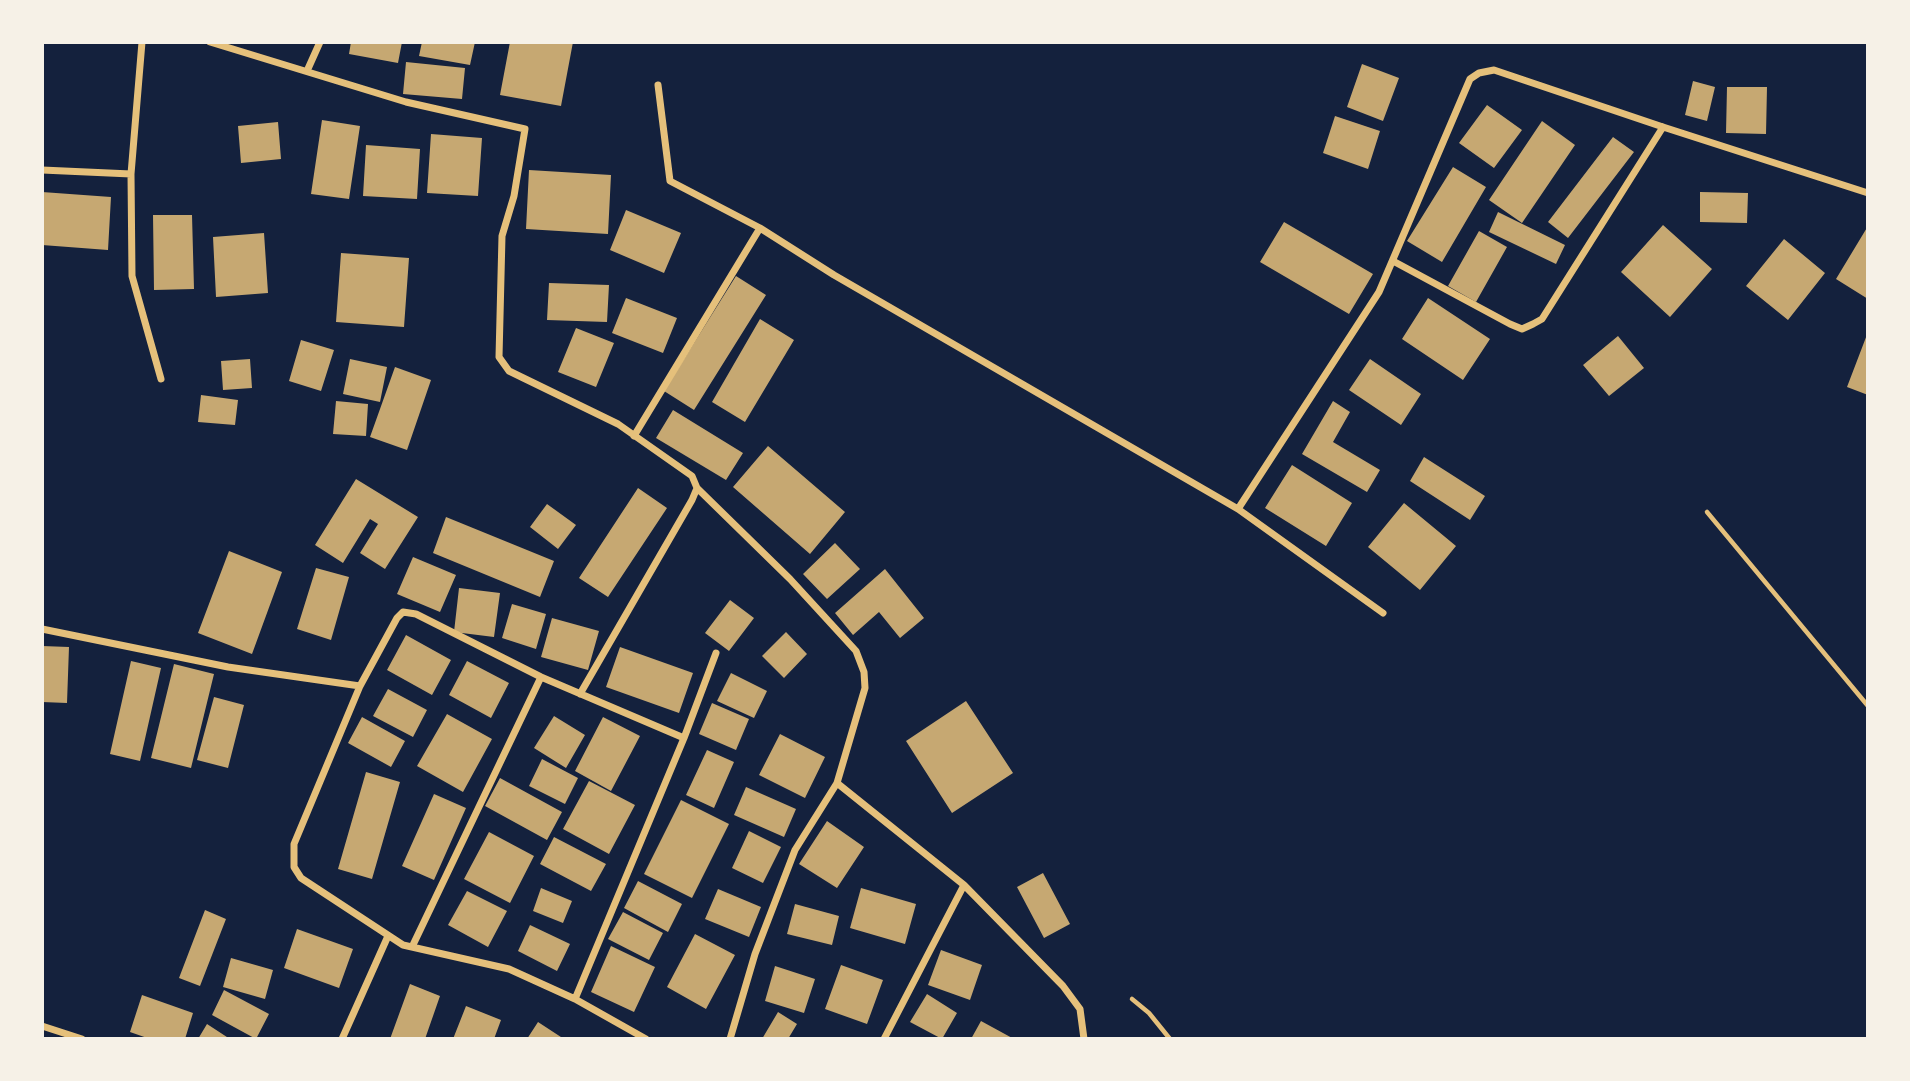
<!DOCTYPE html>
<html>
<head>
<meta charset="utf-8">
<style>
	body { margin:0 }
	#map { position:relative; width:1910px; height:1081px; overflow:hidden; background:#14213d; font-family:Spectral,serif }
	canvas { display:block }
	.frame { position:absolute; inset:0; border:44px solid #f6f1e7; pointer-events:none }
</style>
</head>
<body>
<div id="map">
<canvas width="1910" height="1081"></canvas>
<div class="frame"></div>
</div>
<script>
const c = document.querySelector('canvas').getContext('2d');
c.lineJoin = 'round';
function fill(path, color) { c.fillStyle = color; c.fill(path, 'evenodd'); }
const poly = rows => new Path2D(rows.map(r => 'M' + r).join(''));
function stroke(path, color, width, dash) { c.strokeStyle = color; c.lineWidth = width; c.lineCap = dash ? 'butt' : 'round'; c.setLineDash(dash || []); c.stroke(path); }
fill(poly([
	[351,42,402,42,398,63,349,54],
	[422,42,475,42,470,65,419,56],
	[510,42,573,42,561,106,500,95],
	[406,62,465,68,462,99,403,94],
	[1362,64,1399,78,1383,121,1347,107],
	[1693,81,1715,87,1707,121,1685,115],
	[1727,87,1767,87,1766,134,1726,133],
	[1487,105,1522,130,1494,168,1459,143],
	[1335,116,1380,131,1368,169,1323,153],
	[322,120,360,126,349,199,311,194],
	[1542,121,1575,145,1522,223,1489,200],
	[278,122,281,159,241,163,238,126],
	[431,134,482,138,478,196,427,193],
	[1613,137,1634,152,1568,238,1548,222],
	[366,145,420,149,417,199,363,196],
	[1453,167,1486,187,1442,262,1407,241],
	[529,170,611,175,608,234,526,229],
	[42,192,111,197,108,250,42,245],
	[1700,192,1748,193,1747,223,1700,222],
	[626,210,681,233,664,273,610,250],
	[1498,212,1565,245,1556,264,1489,232],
	[153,215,192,215,194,289,154,290],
	[1284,222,1373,274,1349,314,1260,262],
	[1663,225,1712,269,1670,317,1621,272],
	[1868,226,1868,299,1836,279],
	[1479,231,1507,247,1476,302,1448,286],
	[264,233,268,293,216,297,213,237],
	[1784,239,1825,273,1788,320,1746,286],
	[341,253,409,258,404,327,336,322],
	[736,276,766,295,694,410,664,391],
	[549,283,609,285,607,322,547,320],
	[626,298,677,318,663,353,612,333],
	[1428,298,1490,339,1463,380,1402,339],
	[760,319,794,340,745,422,712,402],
	[576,328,614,343,596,387,558,372],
	[1868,332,1868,395,1847,387],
	[1618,336,1644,368,1609,396,1583,365],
	[301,340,334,350,321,391,289,381],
	[250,359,252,388,223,390,221,361],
	[350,359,387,367,380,402,343,394],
	[1370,359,1421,394,1401,425,1349,390],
	[395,367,431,380,407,450,370,437],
	[201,395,238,400,235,425,198,422],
	[336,401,368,404,366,436,333,434],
	[1333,401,1350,412,1333,442,1380,470,1367,492,1302,454],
	[673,410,743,453,726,480,656,438],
	[768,446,845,512,810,554,733,487],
	[1424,457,1485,496,1470,520,1410,481],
	[1292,465,1352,503,1326,546,1265,508],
	[356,479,418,517,385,569,360,553,378,524,370,519,343,563,315,545],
	[638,488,667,508,608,597,579,578],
	[1404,503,1456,546,1420,590,1368,547],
	[547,504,576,525,558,549,530,527],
	[446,517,554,561,540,597,433,553],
	[835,543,860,569,827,599,803,574],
	[229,551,282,572,252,654,198,633],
	[413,557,456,575,440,612,397,594],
	[316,568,349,577,331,640,297,629],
	[885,569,924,618,900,638,879,612,853,635,835,613],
	[459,588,500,593,494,637,454,632],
	[730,600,754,618,729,651,705,633],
	[512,604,546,614,536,649,502,638],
	[552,618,599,631,588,670,541,657],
	[786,632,807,654,784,678,762,656],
	[406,635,451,660,432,695,387,670],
	[42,646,69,647,67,703,42,702],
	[620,647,693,673,679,713,606,687],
	[131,661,161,668,140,761,110,754],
	[467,661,509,683,491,718,449,695],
	[174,664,214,674,191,768,151,758],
	[731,673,767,691,754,718,717,701],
	[388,689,427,710,413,737,373,716],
	[214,697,244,705,228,768,197,760],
	[966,701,1013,773,952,813,906,741],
	[712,703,749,719,736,750,699,734],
	[447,714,492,739,463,792,417,766],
	[554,716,585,735,566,768,534,748],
	[362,717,405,741,391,767,348,743],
	[603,717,640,736,611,791,575,771],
	[780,734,825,757,805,798,759,775],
	[707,750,734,762,714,808,686,795],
	[542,759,578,778,565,804,529,786],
	[366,772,400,782,372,879,338,869],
	[500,778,562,812,547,840,485,806],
	[589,781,635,805,609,854,563,829],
	[746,787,796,809,784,837,734,815],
	[434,794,466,808,434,880,402,866],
	[681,800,729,824,692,898,644,874],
	[827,821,864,847,837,888,799,864],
	[749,831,781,847,763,883,732,868],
	[489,832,534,856,510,903,464,879],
	[554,837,606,864,591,891,540,864],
	[1043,873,1070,924,1044,938,1017,887],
	[638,881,682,904,668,932,624,908],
	[541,888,572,901,563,923,533,911],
	[861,888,916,904,905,944,850,928],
	[718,889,761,907,749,937,705,919],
	[467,891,507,911,488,947,448,925],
	[795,904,839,916,832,945,787,934],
	[205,910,226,919,200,986,179,978],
	[623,912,663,933,649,960,608,939],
	[530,925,570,944,557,971,518,951],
	[297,929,353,949,339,988,284,968],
	[695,934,735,955,706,1009,667,987],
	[611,946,655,967,634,1012,591,992],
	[941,950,982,965,970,1000,928,985],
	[231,958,273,970,265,999,223,987],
	[841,965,883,980,867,1024,825,1009],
	[775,966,815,979,804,1013,765,1001],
	[410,984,440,996,425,1039,390,1039],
	[224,990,269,1014,256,1039,212,1015],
	[927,994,957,1013,942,1039,910,1022],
	[142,995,193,1013,185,1039,150,1039,130,1032],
	[466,1006,501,1020,494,1039,453,1039],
	[778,1012,797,1024,788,1039,762,1039],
	[981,1021,1014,1039,971,1039],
	[538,1022,564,1039,527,1039],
	[207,1024,230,1039,198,1039]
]), '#c6a872');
stroke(poly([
	[1707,512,1868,706],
	[1132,999,1149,1013,1170,1039]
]), '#e5c07b', 4.5);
stroke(poly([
	[142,42,131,174,132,276,161,379],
	[210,42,406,102,525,129,514,196,502,236,499,357,509,371,618,424,692,476,697,488,790,579,856,651,864,672,865,688,837,783,795,850,755,954,730,1039],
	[307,71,320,42],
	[658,85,670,181,760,228,834,275,1238,509,1379,292,1470,79,1479,73,1494,70,1663,127,1868,193],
	[42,170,131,174],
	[1393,261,1510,324,1522,329,1533,324,1542,319,1663,127],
	[634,436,760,228],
	[1238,509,1383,613],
	[42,629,228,667,360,686],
	[580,694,692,500,697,488],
	[837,783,964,885,1063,986,1080,1009,1084,1039],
	[412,947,541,677],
	[575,999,684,738,716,653],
	[42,1026,82,1039],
	[342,1039,388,936],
	[646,1039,575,999,509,969,403,945,301,878,294,867,294,844,360,686,397,618,403,612,416,614,541,677,684,738],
	[884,1039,964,885]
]), '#e5c07b', 7);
</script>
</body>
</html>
